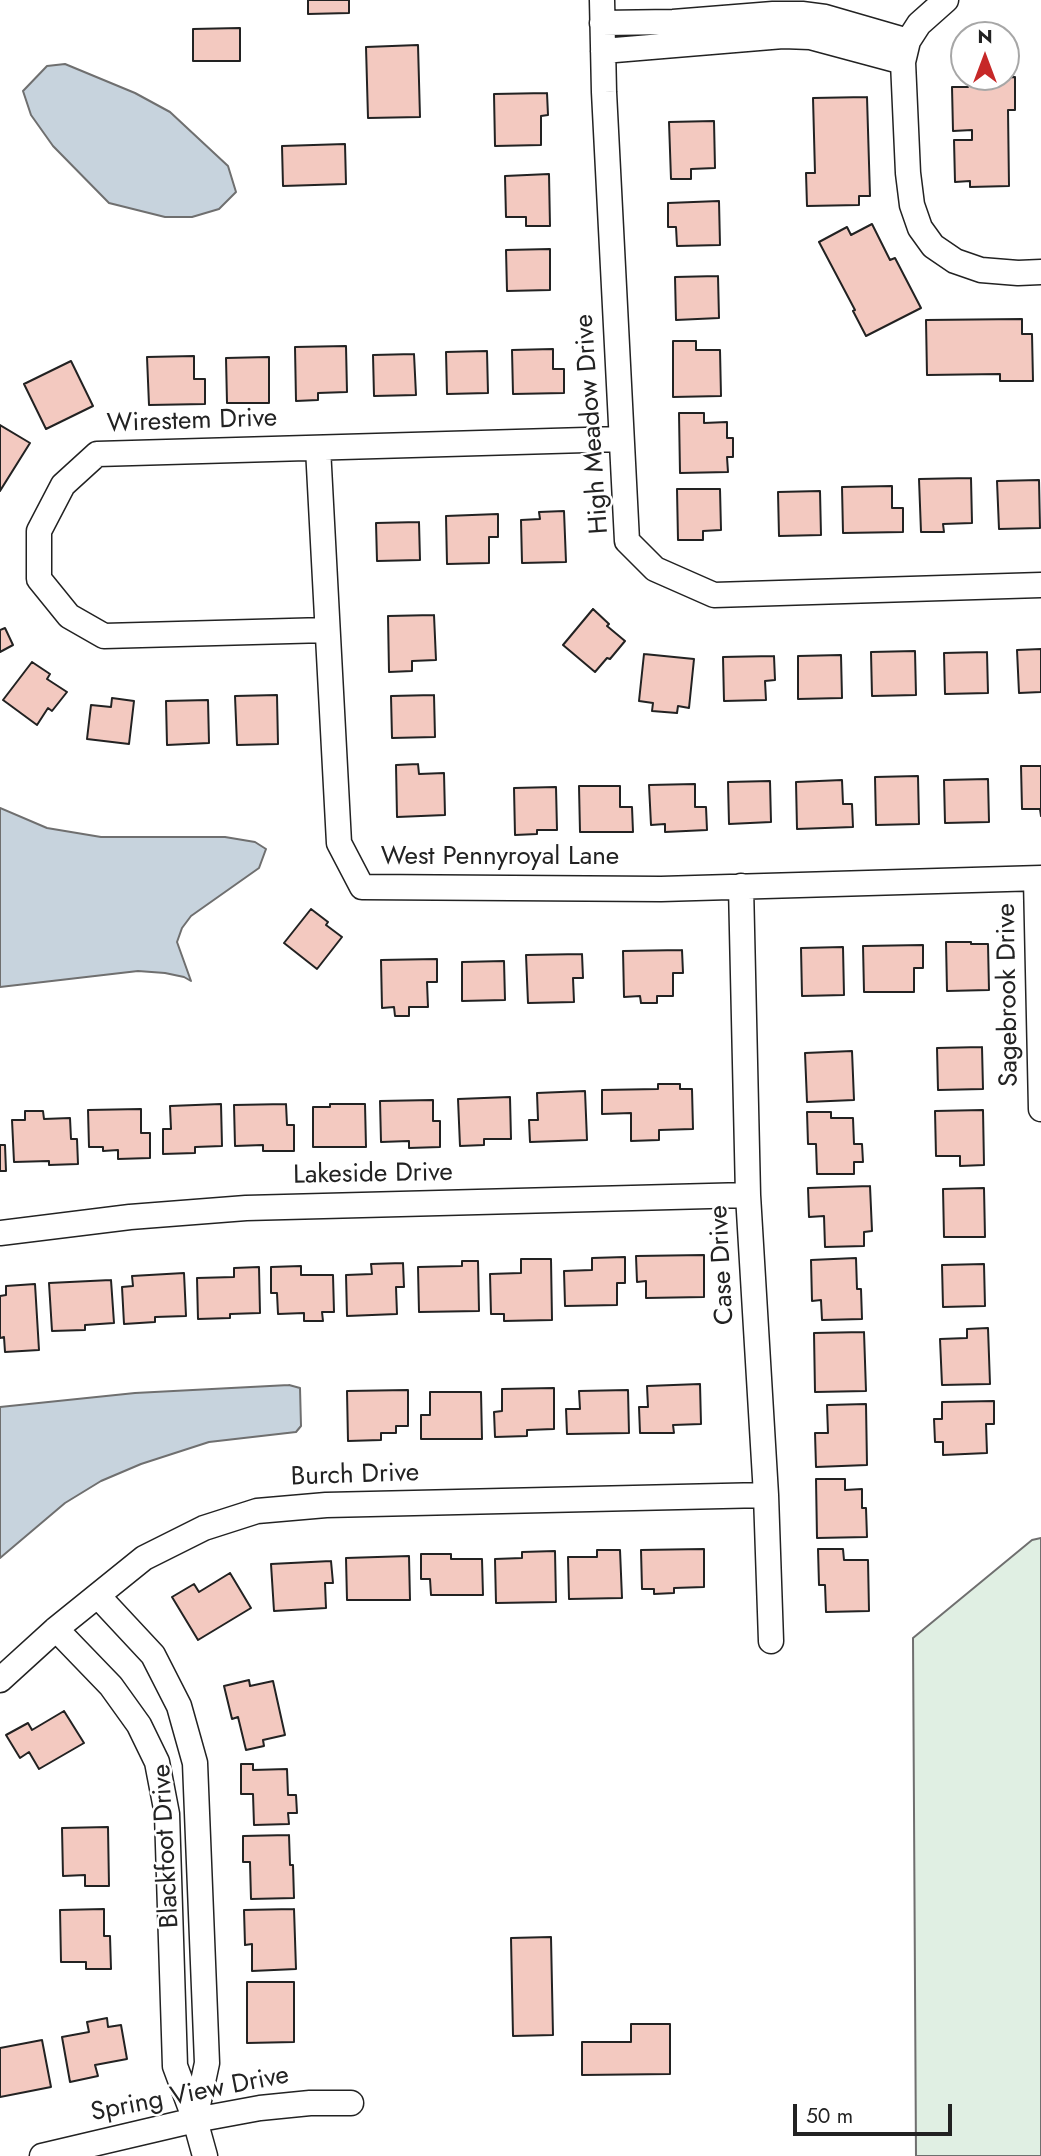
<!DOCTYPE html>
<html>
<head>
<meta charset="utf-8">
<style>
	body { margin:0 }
	#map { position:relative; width:1041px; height:2156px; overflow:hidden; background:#fff; font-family:Jost,sans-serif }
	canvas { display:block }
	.north { position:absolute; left:950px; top:21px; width:70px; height:70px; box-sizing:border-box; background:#fff; border:2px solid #a7a7a7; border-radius:50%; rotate:0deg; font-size:19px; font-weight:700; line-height:28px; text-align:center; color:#222 }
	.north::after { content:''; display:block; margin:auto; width:24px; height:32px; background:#c62828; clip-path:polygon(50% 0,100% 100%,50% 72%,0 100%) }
	.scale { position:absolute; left:793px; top:2104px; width:159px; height:32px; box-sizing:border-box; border:4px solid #222; border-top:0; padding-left:9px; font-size:21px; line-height:24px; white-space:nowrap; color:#222; -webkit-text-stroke:5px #fff; paint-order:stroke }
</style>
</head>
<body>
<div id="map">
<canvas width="1041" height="2156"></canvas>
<div class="north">N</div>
<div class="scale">50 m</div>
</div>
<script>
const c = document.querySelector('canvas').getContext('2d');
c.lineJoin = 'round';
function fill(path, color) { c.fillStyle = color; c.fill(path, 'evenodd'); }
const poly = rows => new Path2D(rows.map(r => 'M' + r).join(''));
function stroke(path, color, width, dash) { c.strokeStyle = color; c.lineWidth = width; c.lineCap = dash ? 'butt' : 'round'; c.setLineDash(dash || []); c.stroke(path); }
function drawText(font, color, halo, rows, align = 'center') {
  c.font = font + ' Jost,sans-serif'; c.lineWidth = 5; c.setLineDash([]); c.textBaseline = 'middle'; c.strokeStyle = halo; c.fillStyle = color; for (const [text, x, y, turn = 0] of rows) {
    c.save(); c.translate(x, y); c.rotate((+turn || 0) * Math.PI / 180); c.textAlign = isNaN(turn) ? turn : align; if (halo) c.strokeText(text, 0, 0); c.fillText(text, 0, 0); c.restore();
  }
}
const green = poly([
	[1041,1538,1041,2156,916,2156,913,1638,1032,1540,1041,1538]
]);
fill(green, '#e0efe3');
stroke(green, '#6f6f6f', 2);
const water = poly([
	[65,64,135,93,170,112,228,166,236,192,219,209,192,217,165,217,109,203,53,146,31,115,23,91,47,66,65,64],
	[0,808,47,828,101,837,225,837,255,842,266,849,259,868,191,916,182,928,177,942,191,981,184,977,165,973,138,971,0,987,0,808],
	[289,1385,300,1388,301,1426,296,1432,209,1442,141,1464,101,1481,65,1503,0,1558,0,1407,135,1393,289,1385]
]);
fill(water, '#c7d3dd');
stroke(water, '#6f6f6f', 2);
const building = poly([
	[308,0,349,0,349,13,308,14,308,0],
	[240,28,240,61,193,61,193,29,240,28],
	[418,45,420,117,368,118,366,47,418,45],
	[1015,77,1015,110,1008,110,1009,186,970,187,970,181,955,182,954,140,972,140,972,130,953,131,952,87,968,87,968,78,1015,77],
	[547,93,548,115,541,116,541,145,495,146,494,94,547,93],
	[867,97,870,196,859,196,859,205,807,206,806,173,815,173,813,98,867,97],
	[714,121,715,168,691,169,691,179,671,179,669,122,714,121],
	[345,144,346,184,283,186,282,146,345,144],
	[549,174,550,226,526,226,526,217,506,217,505,176,549,174],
	[719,201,720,245,677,246,676,227,668,227,668,203,719,201],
	[872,224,890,260,895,258,921,308,866,336,853,311,855,310,819,242,847,227,851,235,872,224],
	[550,249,550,290,507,291,506,250,550,249],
	[718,276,719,318,676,320,675,277,718,276],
	[1022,319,1022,334,1032,334,1033,381,1000,381,1000,374,927,375,926,320,1022,319],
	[673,341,696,341,696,350,720,350,721,396,673,397,673,341],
	[346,346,347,392,318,393,318,400,296,401,295,347,346,346],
	[553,349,553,369,564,369,564,393,513,394,512,350,553,349],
	[487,351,488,393,447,394,446,352,487,351],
	[414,354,416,395,374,396,373,355,414,354],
	[194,356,194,379,205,379,205,404,149,405,147,357,194,356],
	[269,357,269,403,227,403,226,358,269,357],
	[71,361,93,406,46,429,24,384,71,361],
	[679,413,704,413,704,423,727,422,727,438,733,438,733,457,727,457,728,472,680,473,679,413],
	[0,425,30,443,0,491,0,425],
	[971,478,972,523,943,524,944,532,921,532,919,479,971,478],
	[1039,480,1040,528,999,529,997,481,1039,480],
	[892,486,892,508,903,508,903,532,843,533,842,487,892,486],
	[677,489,720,489,721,530,703,531,703,540,678,540,677,489],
	[820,491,821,535,779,536,778,492,820,491],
	[564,511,566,562,522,563,521,520,540,519,539,512,564,511],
	[498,514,498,537,489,537,489,563,447,564,446,516,498,514],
	[419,522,420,560,377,561,376,523,419,522],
	[593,609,609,624,607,626,625,641,610,659,607,658,595,672,563,645,593,609],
	[434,615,436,660,412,661,412,671,389,672,388,616,434,615],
	[5,628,13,645,0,652,0,630,5,628],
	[1041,649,1041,692,1019,693,1017,650,1041,649],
	[915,651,916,695,872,696,871,652,915,651],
	[987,652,988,693,945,694,944,653,987,652],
	[644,654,694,659,689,708,678,706,677,713,652,711,653,703,639,701,644,654],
	[841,655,842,698,798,699,798,656,841,655],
	[774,656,775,680,765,681,766,700,724,701,723,657,774,656],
	[32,662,50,674,47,679,67,692,52,711,48,708,37,725,3,700,32,662],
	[277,695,278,744,237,745,235,696,277,695],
	[434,695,435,737,392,738,391,696,434,695],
	[112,698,134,701,129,744,87,739,91,705,111,707,112,698],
	[208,700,209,743,167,745,166,701,208,700],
	[418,764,419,774,444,773,445,815,397,817,396,765,418,764],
	[1021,766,1041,766,1041,816,1040,809,1022,809,1021,766],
	[918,776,919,824,876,825,875,777,918,776],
	[988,779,989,822,945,823,944,780,988,779],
	[842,780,843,804,852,804,853,827,797,829,796,782,842,780],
	[770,781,771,822,729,824,728,782,770,781],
	[695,784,695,807,706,807,707,830,665,832,665,824,651,825,649,785,695,784],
	[579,786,620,786,620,807,632,807,633,832,580,832,579,786],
	[556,787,557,830,537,830,537,834,515,835,514,788,556,787],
	[311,909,328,922,326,925,342,937,317,969,284,943,311,909],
	[946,942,971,942,971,944,988,944,989,990,947,991,946,942],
	[923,945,923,968,914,968,914,992,864,992,863,946,923,945],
	[843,947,844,995,802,996,801,948,843,947],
	[682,950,683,973,673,973,673,996,657,996,657,1003,641,1003,640,996,624,997,623,951,682,950],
	[582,954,583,978,573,978,574,1002,528,1003,526,955,582,954],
	[437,959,437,982,427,982,428,1007,409,1007,409,1016,395,1016,394,1007,382,1008,381,960,437,959],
	[504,961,505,1000,462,1001,462,962,504,961],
	[982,1047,983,1089,938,1090,937,1048,982,1047],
	[852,1051,854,1100,807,1102,805,1053,852,1051],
	[658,1084,680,1084,680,1089,692,1089,693,1129,659,1130,659,1140,631,1141,631,1113,602,1114,602,1090,658,1089,658,1084],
	[585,1091,587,1140,530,1142,529,1120,538,1120,537,1093,585,1091],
	[510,1097,511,1139,484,1139,484,1145,460,1146,458,1099,510,1097],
	[433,1100,433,1121,440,1121,440,1147,409,1148,409,1141,381,1142,380,1101,433,1100],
	[221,1104,222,1146,195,1147,195,1153,163,1154,163,1129,171,1129,170,1106,221,1104],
	[286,1104,287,1125,294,1125,294,1151,263,1151,263,1145,235,1146,234,1105,286,1104],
	[330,1104,365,1104,366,1147,313,1147,313,1107,330,1107,330,1104],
	[141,1109,141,1133,150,1133,150,1158,118,1159,118,1150,103,1151,103,1147,89,1147,88,1110,141,1109],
	[983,1110,984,1165,960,1166,960,1156,936,1156,935,1111,983,1110],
	[25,1111,43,1111,44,1119,70,1118,71,1139,77,1139,78,1164,49,1165,49,1161,14,1162,12,1120,25,1120,25,1111],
	[807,1112,831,1112,831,1118,853,1118,854,1144,862,1144,863,1162,854,1162,854,1174,817,1174,816,1144,808,1144,807,1112],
	[0,1145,5,1145,6,1171,0,1171,0,1145],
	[870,1186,872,1231,864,1232,864,1246,825,1247,824,1216,809,1217,808,1188,870,1186],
	[984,1188,985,1237,944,1237,943,1189,984,1188],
	[704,1255,704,1297,646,1298,646,1281,637,1282,636,1256,704,1255],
	[625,1257,625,1283,617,1283,617,1305,565,1306,564,1271,592,1270,592,1258,625,1257],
	[856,1258,857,1289,861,1289,862,1319,822,1320,821,1300,812,1301,811,1260,856,1258],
	[521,1259,551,1259,552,1320,504,1321,504,1314,491,1314,490,1274,521,1273,521,1259],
	[462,1261,478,1261,479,1311,419,1312,418,1267,462,1266,462,1261],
	[403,1263,404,1287,396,1287,397,1314,347,1316,346,1275,372,1274,371,1264,403,1263],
	[984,1264,985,1306,943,1307,942,1265,984,1264],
	[301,1266,301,1275,333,1275,334,1312,322,1312,323,1321,304,1321,304,1313,278,1314,277,1293,271,1293,271,1267,301,1266],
	[259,1267,260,1313,230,1314,230,1318,198,1319,197,1278,234,1277,234,1268,259,1267],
	[184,1273,186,1316,155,1317,155,1322,124,1324,122,1287,133,1286,132,1276,184,1273],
	[111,1280,114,1323,85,1325,85,1330,52,1331,49,1283,111,1280],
	[35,1284,39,1350,5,1352,4,1337,0,1338,0,1296,6,1295,6,1286,35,1284],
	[988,1328,990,1384,942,1385,940,1339,967,1338,967,1329,988,1328],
	[864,1332,866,1391,815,1392,814,1333,864,1332],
	[700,1384,701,1424,673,1425,674,1433,640,1433,639,1407,648,1407,647,1386,700,1384],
	[554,1388,554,1429,527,1430,527,1436,495,1437,494,1412,502,1411,502,1389,554,1388],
	[408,1390,408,1426,396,1426,396,1433,381,1433,381,1440,348,1441,347,1391,408,1390],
	[628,1390,629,1433,567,1434,566,1409,580,1409,579,1391,628,1390],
	[430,1392,481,1392,482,1439,421,1439,421,1415,430,1415,430,1392],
	[994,1401,994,1424,986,1424,987,1453,943,1455,943,1442,935,1442,934,1419,942,1419,942,1402,994,1401],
	[866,1404,867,1465,816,1467,815,1433,828,1433,827,1405,866,1404],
	[816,1479,845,1479,845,1490,862,1489,862,1508,866,1508,867,1537,817,1538,816,1479],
	[704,1549,704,1587,674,1588,674,1593,654,1594,654,1589,642,1589,641,1550,704,1549],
	[818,1549,843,1549,844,1560,868,1560,869,1611,826,1612,825,1585,819,1585,818,1549],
	[597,1550,620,1550,622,1598,569,1599,568,1557,597,1557,597,1550],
	[555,1551,556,1602,496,1603,495,1559,522,1558,522,1552,555,1551],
	[421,1554,451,1554,451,1559,482,1559,483,1595,431,1595,430,1579,421,1579,421,1554],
	[409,1556,410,1600,347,1600,346,1558,409,1556],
	[331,1561,333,1583,325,1583,326,1608,274,1611,271,1564,331,1561],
	[230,1573,251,1608,198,1640,172,1597,194,1584,199,1592,230,1573],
	[249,1680,250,1686,273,1681,285,1735,263,1740,264,1746,246,1750,238,1717,232,1719,224,1686,249,1680],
	[64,1711,84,1743,39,1769,29,1752,20,1758,6,1735,28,1723,32,1730,64,1711],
	[241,1764,253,1764,253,1770,287,1769,288,1795,296,1795,297,1813,288,1813,289,1824,254,1825,253,1794,241,1794,241,1764],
	[108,1827,109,1886,85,1886,85,1875,63,1876,62,1828,108,1827],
	[289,1835,290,1865,293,1865,294,1898,251,1899,250,1862,243,1862,243,1836,289,1835],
	[104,1909,104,1936,110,1936,111,1969,86,1969,86,1962,61,1962,60,1910,104,1909],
	[294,1909,296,1969,252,1971,252,1944,245,1945,244,1910,294,1909],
	[551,1937,553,2035,513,2036,511,1938,551,1937],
	[247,1982,294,1982,294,2042,247,2043,247,1982],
	[107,2018,108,2027,121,2025,127,2059,95,2065,98,2076,70,2082,62,2037,89,2032,87,2022,107,2018],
	[631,2024,670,2024,670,2074,582,2075,582,2042,631,2042,631,2024],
	[42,2040,51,2087,0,2097,0,2048,42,2040]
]);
fill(building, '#f3c9c0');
stroke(building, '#222', 2);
const minor = poly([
	[602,0,604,92,627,541,655,569,714,595,1041,585],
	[946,0,919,24,908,41,903,62,908,173,912,205,920,228,933,246,955,261,981,270,1018,273,1041,272],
	[602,23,673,22,773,14,802,14,825,17,908,41],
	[603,51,783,36,810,37,903,62],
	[318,448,339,843,362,887,661,889,1041,878],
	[327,630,104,636,69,616,39,579,39,531,63,485,97,454,621,439],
	[1036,879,1041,1109],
	[741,886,748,1195,766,1495,771,1641],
	[0,1233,130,1217,246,1208,748,1195],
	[98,1596,153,1655,179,1706,195,1763,207,2063,195,2119],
	[56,1629,111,1686,139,1725,157,1762,167,1814,175,2066,195,2120,205,2156],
	[0,1680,56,1629,144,1558,204,1528,257,1511,326,1505,766,1495],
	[42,2156,195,2120,260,2108,310,2103,351,2103]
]);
stroke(minor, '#222', 27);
stroke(minor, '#fff', 24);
drawText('26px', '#222', '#fff', [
	["Wirestem Drive",192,422,-2],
	["High Meadow Drive",593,424,-94],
	["West Pennyroyal Lane",500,858],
	["Sagebrook Drive",1009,995,-91],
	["Lakeside Drive",373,1175,-1],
	["Case Drive",723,1265,-93],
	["Burch Drive",355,1476,-2],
	["Blackfoot Drive",167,1846,-93],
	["Spring View Drive",190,2095,-11]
]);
</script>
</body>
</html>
